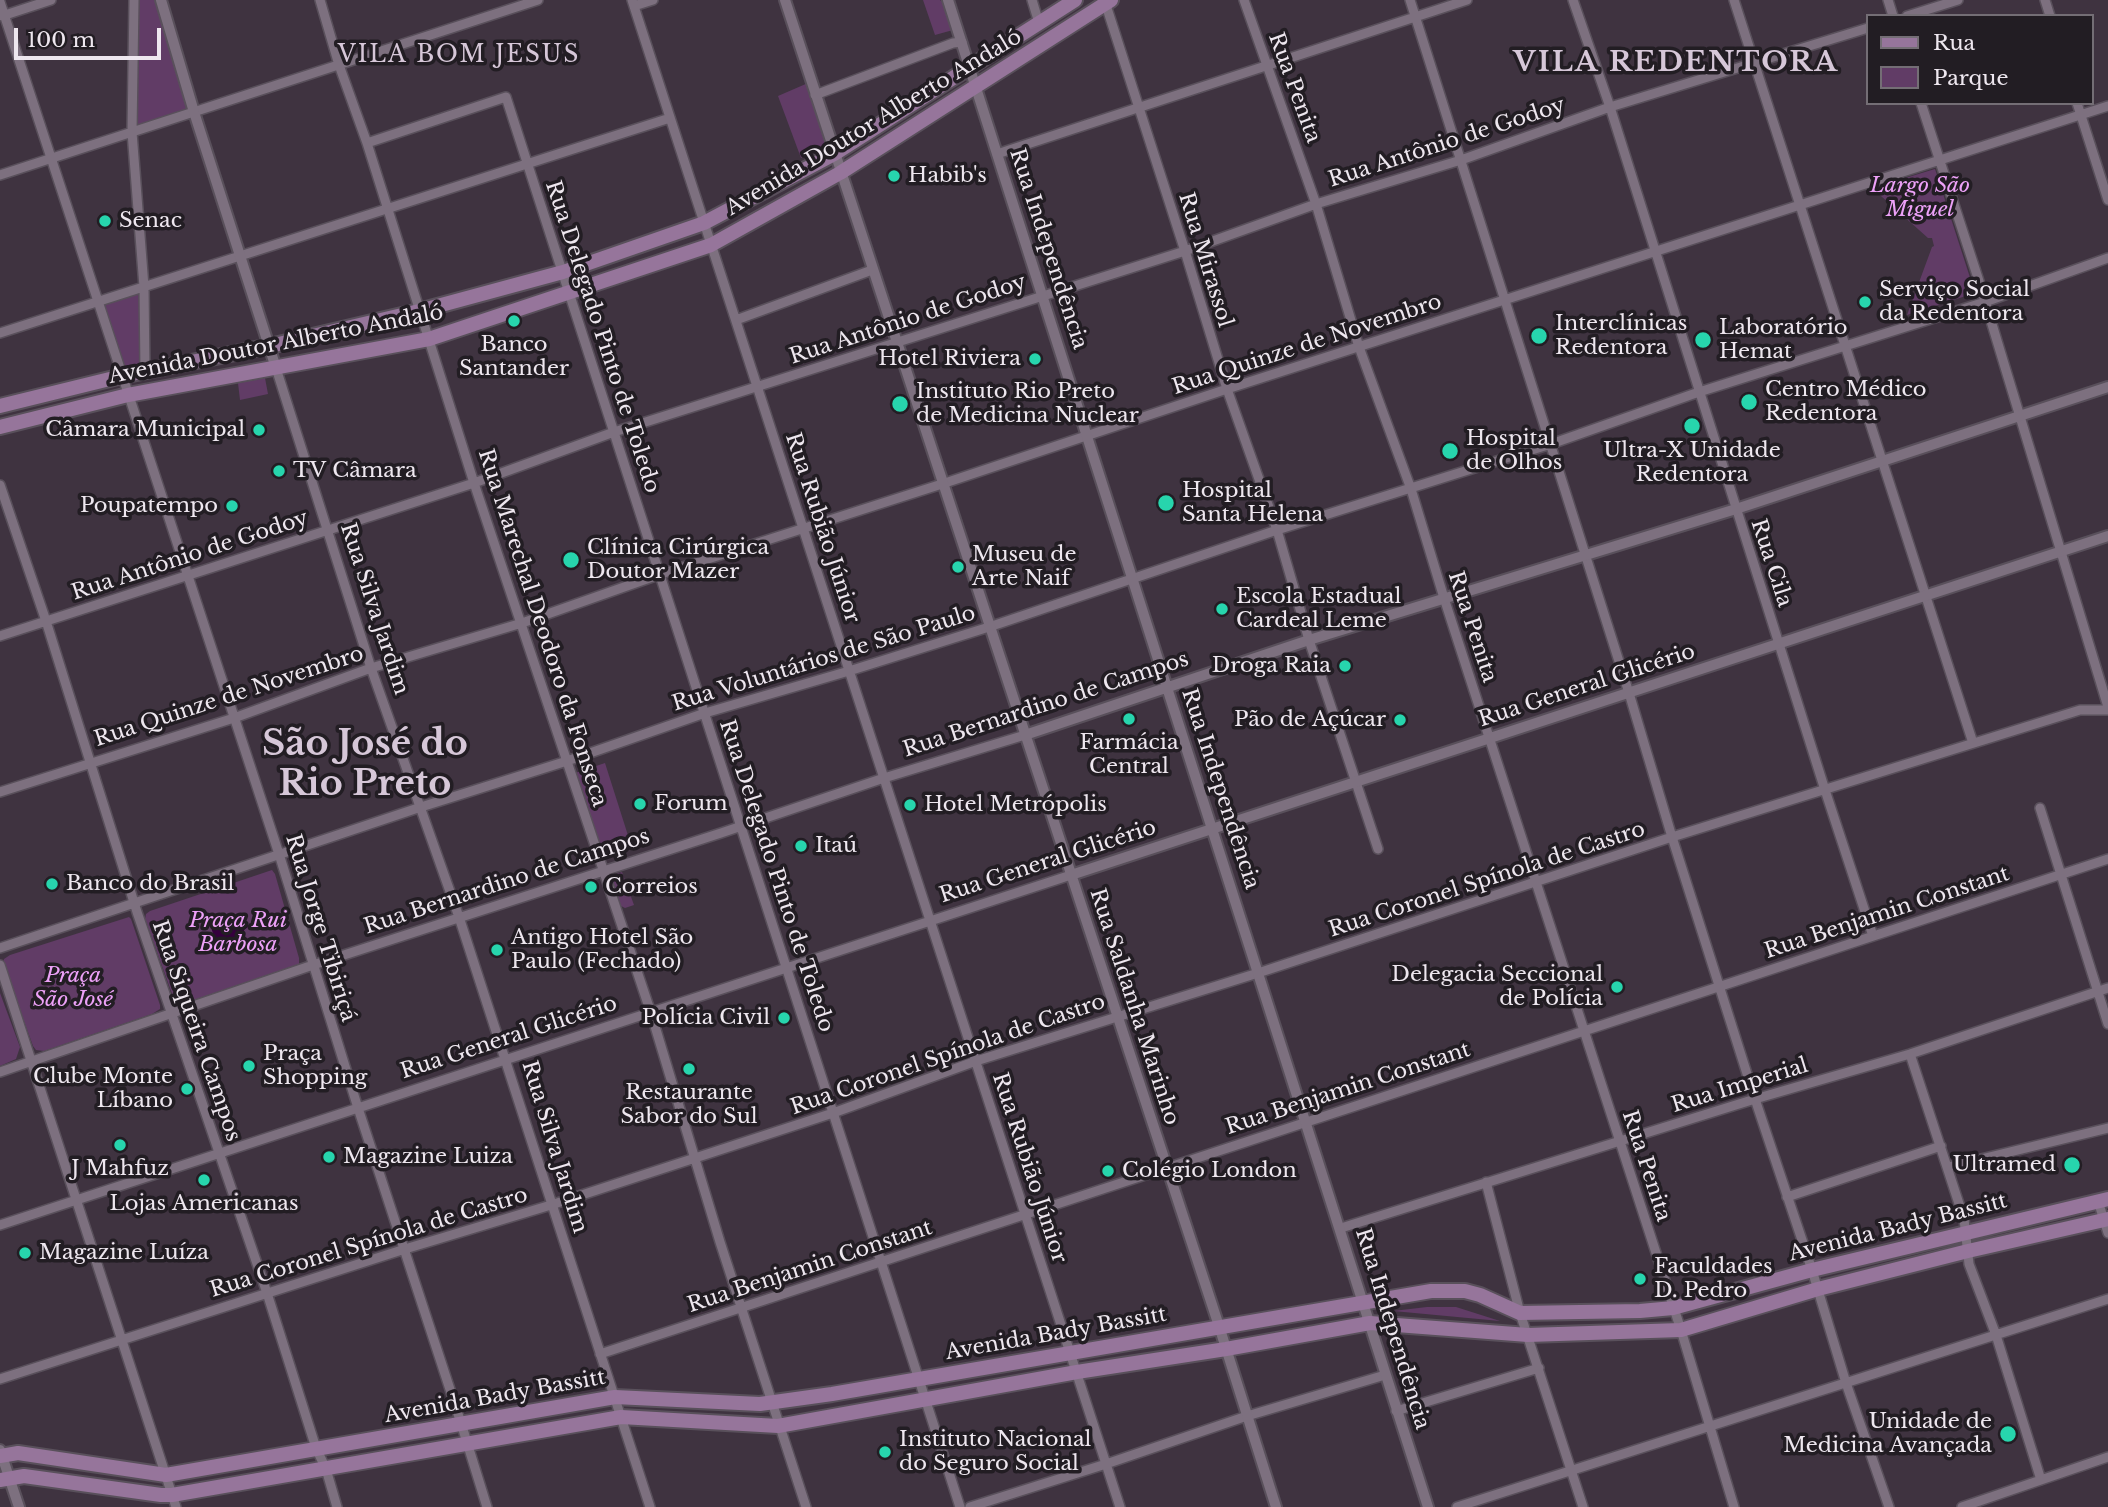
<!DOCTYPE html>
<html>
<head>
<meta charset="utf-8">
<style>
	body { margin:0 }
	#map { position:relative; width:2108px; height:1507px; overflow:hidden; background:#3f3340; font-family:"Libre Baskerville",serif }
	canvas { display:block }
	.legend { position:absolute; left:1866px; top:14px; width:228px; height:91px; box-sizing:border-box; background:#221d23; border:2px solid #746e75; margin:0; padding:9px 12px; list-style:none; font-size:21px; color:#eee7ef }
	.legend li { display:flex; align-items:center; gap:14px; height:35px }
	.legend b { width:35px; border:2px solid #746e75 }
	.scale { position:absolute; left:14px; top:28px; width:147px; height:32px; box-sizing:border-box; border:4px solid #eee7ef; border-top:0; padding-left:9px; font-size:21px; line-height:24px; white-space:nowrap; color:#eee7ef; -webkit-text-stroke:5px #221d23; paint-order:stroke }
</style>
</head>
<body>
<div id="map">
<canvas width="2108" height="1507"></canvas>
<ul class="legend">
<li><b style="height:9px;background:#96759b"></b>Rua</li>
<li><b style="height:19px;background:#613c66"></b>Parque</li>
</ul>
<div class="scale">100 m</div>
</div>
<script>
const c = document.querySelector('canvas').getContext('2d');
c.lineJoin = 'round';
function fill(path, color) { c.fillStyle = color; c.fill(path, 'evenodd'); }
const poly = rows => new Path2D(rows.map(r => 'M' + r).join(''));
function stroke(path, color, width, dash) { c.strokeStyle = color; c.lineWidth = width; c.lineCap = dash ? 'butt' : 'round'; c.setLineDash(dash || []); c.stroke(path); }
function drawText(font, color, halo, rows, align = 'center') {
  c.font = font + ' "Libre Baskerville",serif'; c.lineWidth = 7; c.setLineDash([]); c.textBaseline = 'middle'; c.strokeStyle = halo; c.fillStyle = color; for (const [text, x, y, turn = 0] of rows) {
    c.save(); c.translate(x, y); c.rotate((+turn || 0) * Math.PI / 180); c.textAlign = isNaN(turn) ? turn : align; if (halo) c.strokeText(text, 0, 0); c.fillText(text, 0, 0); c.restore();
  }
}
fill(poly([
	[139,0,157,0,189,110,136,130],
	[923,0,940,0,944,3,953,30,935,35],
	[808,83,827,146,801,158,778,96],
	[1935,169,1975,293,1907,315,1932,247,1934,246,1932,238,1928,238,1872,188],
	[139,292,140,364,122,369,102,305],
	[265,378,268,394,240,400,238,383],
	[605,763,632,848,603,858,575,773],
	[272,870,275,874,299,958,299,964,185,1003,175,1002,145,919,146,914,150,911],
	[622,872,634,905,625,908,621,906,611,876],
	[129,917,131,919,160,1005,160,1009,152,1014,44,1051,36,1050,33,1046,3,963,4,959,10,955],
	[0,993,20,1047,16,1059,0,1066],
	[1427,1307,1456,1307,1500,1321,1393,1311]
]), '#613c66');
fill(poly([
	[244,914,248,927,244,930,246,940,218,950,211,927,233,922,232,917]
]), '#35003d');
const minor = poly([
	[134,0,132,132,144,287,145,372],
	[320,0,339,65,367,143,474,483,651,1013,720,1242,806,1507],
	[632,0,1120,1507],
	[1032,0,1039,23],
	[1244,0,1316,204,1359,347,1411,489,1444,598,1681,1330,1734,1507],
	[1410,0,1629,693,1672,837,1755,1099,1812,1270,1846,1383,1889,1507],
	[1573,0,1610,107,1825,790,1873,936],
	[1734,0,1973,743],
	[1888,0,1893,16],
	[2045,0,2050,16],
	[0,2,279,854,358,1108,461,1423,487,1507],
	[1105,2,1185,251,1227,389,1277,530,1309,640,1378,849],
	[634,6,653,0],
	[2,16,51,0],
	[1907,16,1958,0],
	[815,95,953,43,962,42],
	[1921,103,1978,278,2108,707],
	[2077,103,2108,200],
	[367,143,506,97,960,1507],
	[997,154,1467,0],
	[0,175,538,0],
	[736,320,872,270],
	[0,333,670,118],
	[276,368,371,668,459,917,650,1507],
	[0,485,46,621,137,912,267,1293,316,1448,326,1469,337,1507],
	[0,636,474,483,614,432,1185,251,1316,204,1461,160,1610,107,1868,28],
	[0,792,234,718,371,668,522,623,661,574,942,484,1227,389,2108,106],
	[2040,808,2108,1024],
	[0,948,421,807,567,761,705,713,849,671,989,627,1277,530,1551,444,1699,392,1985,302,2108,258],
	[0,965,176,1507],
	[1910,1054,1964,1219,1969,1264,1996,1335,2041,1480],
	[0,1072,313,965,721,833,884,778,1025,735],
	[1948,1167,2108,1128],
	[1486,1182,1520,1313,1583,1507],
	[1787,1197,1941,1146],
	[2098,1201,2108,1233],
	[0,1225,1071,875],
	[1341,1228,1755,1099,1910,1054,2108,988],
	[600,1354,2108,859],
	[0,1379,405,1249,551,1205,833,1113,976,1061,1258,973,1672,837,2080,710,2108,710],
	[1396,1411,1539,1368],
	[970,1507,1106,1464,1247,1416,1385,1375],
	[1457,1507,2108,1299],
	[1962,1507,2108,1457]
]);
const tertiary = poly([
	[161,0,194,112,276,368],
	[785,0,1219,1326,1276,1507],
	[948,0,1428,1507],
	[1025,735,1309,640,1736,509,2108,387],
	[1071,875,2108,536],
	[0,1450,19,1507]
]);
const primary = poly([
	[0,406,122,376,270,346,419,311,563,272,704,223,834,154,1075,0],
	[0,427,128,395,429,339,711,245,840,173,1111,0],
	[0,1456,18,1453,166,1475,615,1397,760,1404,832,1394,1431,1291,1465,1291,1480,1295,1520,1313,1640,1311,1673,1308,1812,1270,2108,1199],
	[0,1480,24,1476,161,1495,172,1495,621,1417,778,1426,1077,1372,1226,1349,1370,1323,1528,1335,1681,1330,1818,1289,1968,1251,2108,1219]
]);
stroke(minor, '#59505b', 12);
stroke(tertiary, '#59505b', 14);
stroke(primary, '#59505b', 18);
stroke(minor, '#7d707f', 9);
stroke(tertiary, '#7d707f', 10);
stroke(primary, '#96759b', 14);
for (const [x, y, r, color] of [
	[894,176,7,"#27d5ad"],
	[105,221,7,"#27d5ad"],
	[1865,302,7,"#27d5ad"],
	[514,321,7,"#27d5ad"],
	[1539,336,9,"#27d5ad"],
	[1703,340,9,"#27d5ad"],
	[1035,359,7,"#27d5ad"],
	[1749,402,9,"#27d5ad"],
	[900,404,9,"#27d5ad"],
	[1692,426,9,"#27d5ad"],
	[259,430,7,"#27d5ad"],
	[1450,451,9,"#27d5ad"],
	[279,471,7,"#27d5ad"],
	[1166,503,9,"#27d5ad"],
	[232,506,7,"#27d5ad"],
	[571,560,9,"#27d5ad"],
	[958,567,7,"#27d5ad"],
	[1222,609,7,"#27d5ad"],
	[1345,666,7,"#27d5ad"],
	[1129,719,7,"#27d5ad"],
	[1400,720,7,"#27d5ad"],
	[640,804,7,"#27d5ad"],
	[910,805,7,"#27d5ad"],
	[801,846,7,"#27d5ad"],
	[52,884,7,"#27d5ad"],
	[591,887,7,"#27d5ad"],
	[497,950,7,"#27d5ad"],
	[1617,987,7,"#27d5ad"],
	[784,1018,7,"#27d5ad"],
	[249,1066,7,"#27d5ad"],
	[689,1069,7,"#27d5ad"],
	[187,1089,7,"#27d5ad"],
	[120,1145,7,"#27d5ad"],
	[329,1157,7,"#27d5ad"],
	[2072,1165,9,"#27d5ad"],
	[1108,1171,7,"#27d5ad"],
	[204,1180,7,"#27d5ad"],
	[25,1253,7,"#27d5ad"],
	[1640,1279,7,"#27d5ad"],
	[2008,1434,9,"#27d5ad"],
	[885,1452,7,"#27d5ad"]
]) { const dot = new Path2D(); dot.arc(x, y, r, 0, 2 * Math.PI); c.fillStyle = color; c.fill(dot); stroke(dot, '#221d23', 2.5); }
drawText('21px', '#eee7ef', '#221d23', [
	["Rua Penita",1294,88,70],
	["Avenida Doutor Alberto Andaló",874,123,-31],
	["Rua Antônio de Godoy",1447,143,-18],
	["Rua Independência",1048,249,72],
	["Rua Mirassol",1205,260,73],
	["Rua Antônio de Godoy",908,320,-18],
	["Rua Delegado Pinto de Toledo",602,337,72],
	["Avenida Doutor Alberto Andaló",276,345,-11],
	["Rua Quinze de Novembro",1307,345,-18],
	["Rua Rubião Júnior",822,528,72],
	["Rua Antônio de Godoy",190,556,-18],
	["Rua Cila",1771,563,72],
	["Rua Silva Jardim",374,609,72],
	["Rua Penita",1472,627,72],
	["Rua Marechal Deodoro da Fonseca",542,628,72],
	["Rua Voluntários de São Paulo",824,659,-17],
	["Rua General Glicério",1587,686,-18],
	["Rua Quinze de Novembro",229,697,-18],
	["Rua Bernardino de Campos",1046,705,-18],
	["Rua Independência",1220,789,72],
	["Rua General Glicério",1048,862,-18],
	["Rua Delegado Pinto de Toledo",776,876,72],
	["Rua Coronel Spínola de Castro",1487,880,-18],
	["Rua Bernardino de Campos",507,882,-18],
	["Rua Benjamin Constant",1887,913,-18],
	["Rua Jorge Tibiriçá",320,928,73],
	["Rua Saldanha Marinho",1134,1007,72],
	["Rua Siqueira Campos",196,1031,71],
	["Rua General Glicério",509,1038,-18],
	["Rua Coronel Spínola de Castro",948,1055,-19],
	["Rua Imperial",1740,1086,-17],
	["Rua Benjamin Constant",1348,1089,-18],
	["Rua Silva Jardim",554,1147,73],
	["Rua Penita",1646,1166,72],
	["Rua Rubião Júnior",1029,1168,72],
	["Avenida Bady Bassitt",1898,1228,-14],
	["Rua Coronel Spínola de Castro",369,1243,-17],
	["Rua Benjamin Constant",810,1267,-18],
	["Rua Independência",1392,1329,73],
	["Avenida Bady Bassitt",1056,1334,-10],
	["Avenida Bady Bassitt",495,1397,-10]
]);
drawText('21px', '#eee7ef', '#221d23', [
	["Habib's",908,176],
	["Senac",119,221],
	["Serviço Social",1879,290],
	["da Redentora",1879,314],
	["Interclínicas",1555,324],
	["Redentora",1555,348],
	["Laboratório",1719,328],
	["Hemat",1719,352],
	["Banco",514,345,"center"],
	["Santander",514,369,"center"],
	["Hotel Riviera",1021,359,"right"],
	["Centro Médico",1765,390],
	["Redentora",1765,414],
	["Instituto Rio Preto",916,392],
	["de Medicina Nuclear",916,416],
	["Câmara Municipal",245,430,"right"],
	["Hospital",1466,439],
	["de Olhos",1466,463],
	["Ultra-X Unidade",1692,451,"center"],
	["Redentora",1692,475,"center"],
	["TV Câmara",293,471],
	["Hospital",1182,491],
	["Santa Helena",1182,515],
	["Poupatempo",218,506,"right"],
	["Clínica Cirúrgica",587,548],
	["Doutor Mazer",587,572],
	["Museu de",972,555],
	["Arte Naif",972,579],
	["Escola Estadual",1236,597],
	["Cardeal Leme",1236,621],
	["Droga Raia",1331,666,"right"],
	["Pão de Açúcar",1386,720,"right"],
	["Farmácia",1129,743,"center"],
	["Central",1129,767,"center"],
	["Forum",654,804],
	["Hotel Metrópolis",924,805],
	["Itaú",815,846],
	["Banco do Brasil",66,884],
	["Correios",605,887],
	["Antigo Hotel São",511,938],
	["Paulo (Fechado)",511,962],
	["Delegacia Seccional",1603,975,"right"],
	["de Polícia",1603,999,"right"],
	["Polícia Civil",770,1018,"right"],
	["Praça",263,1054],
	["Shopping",263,1078],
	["Clube Monte",173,1077,"right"],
	["Líbano",173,1101,"right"],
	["Restaurante",689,1093,"center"],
	["Sabor do Sul",689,1117,"center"],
	["Magazine Luiza",343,1157],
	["Ultramed",2056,1165,"right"],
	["J Mahfuz",120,1169,"center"],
	["Colégio London",1122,1171],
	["Lojas Americanas",204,1204,"center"],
	["Magazine Luíza",39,1253],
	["Faculdades",1654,1267],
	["D. Pedro",1654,1291],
	["Unidade de",1992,1422,"right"],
	["Medicina Avançada",1992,1446,"right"],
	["Instituto Nacional",899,1440],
	["do Seguro Social",899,1464]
], 'left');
drawText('italic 21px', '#eda1f8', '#221d23', [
	["Largo São",1920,186],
	["Miguel",1920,210],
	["Praça Rui",238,921],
	["Barbosa",238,945],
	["Praça",73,976],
	["São José",73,1000]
]);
c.letterSpacing = '2px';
drawText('23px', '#d6c7d8', '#221d23', [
	["VILA BOM JESUS",459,56]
]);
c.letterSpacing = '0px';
c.letterSpacing = '2px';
drawText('bold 28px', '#d6c7d8', '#221d23', [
	["VILA REDENTORA",1676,63]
]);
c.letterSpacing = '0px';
drawText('bold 35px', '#d6c7d8', '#221d23', [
	["São José do",365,745],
	["Rio Preto",365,785]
]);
</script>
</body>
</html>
